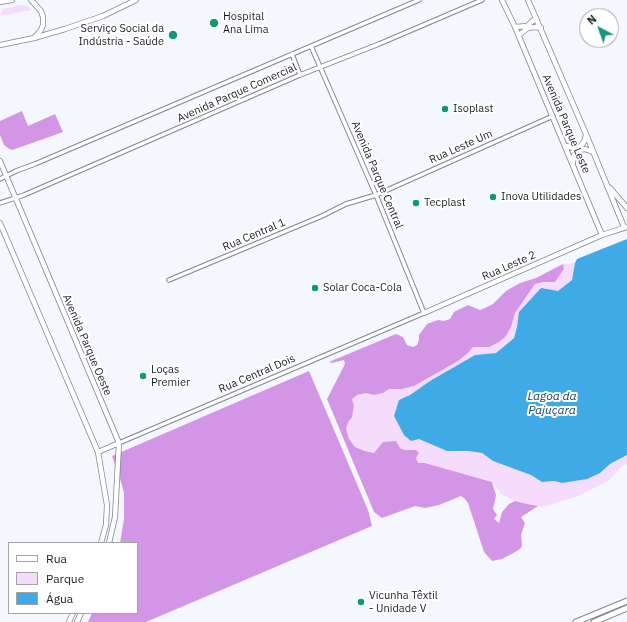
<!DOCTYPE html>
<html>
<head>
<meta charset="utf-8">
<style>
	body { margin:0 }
	#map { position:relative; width:627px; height:622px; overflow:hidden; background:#f5f7ff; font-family:"IBM Plex Sans",sans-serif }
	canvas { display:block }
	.legend { position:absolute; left:8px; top:542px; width:130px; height:72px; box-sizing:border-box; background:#fff; border:1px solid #a4a5a6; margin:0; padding:5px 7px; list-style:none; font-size:12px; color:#1c1d21 }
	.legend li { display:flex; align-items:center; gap:8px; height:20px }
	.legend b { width:20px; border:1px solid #a4a5a6 }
	.north { position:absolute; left:579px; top:8px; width:40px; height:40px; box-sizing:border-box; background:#fff; border:1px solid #a4a5a6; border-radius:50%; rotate:319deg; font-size:11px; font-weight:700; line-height:16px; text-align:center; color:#1c1d21 }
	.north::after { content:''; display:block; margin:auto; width:14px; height:18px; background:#13957e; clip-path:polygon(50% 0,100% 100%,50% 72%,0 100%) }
</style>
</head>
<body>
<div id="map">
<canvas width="627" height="622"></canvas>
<ul class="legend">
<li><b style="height:5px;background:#fff"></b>Rua</li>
<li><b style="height:11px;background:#f5dcfc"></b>Parque</li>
<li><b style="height:11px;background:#3faae5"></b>Água</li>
</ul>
<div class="north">N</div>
</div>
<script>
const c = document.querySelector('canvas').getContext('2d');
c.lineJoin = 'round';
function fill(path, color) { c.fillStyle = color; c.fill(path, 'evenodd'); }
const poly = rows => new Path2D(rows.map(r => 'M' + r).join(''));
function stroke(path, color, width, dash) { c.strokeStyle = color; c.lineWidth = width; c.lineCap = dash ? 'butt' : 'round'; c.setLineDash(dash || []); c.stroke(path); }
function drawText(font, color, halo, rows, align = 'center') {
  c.font = font + ' "IBM Plex Sans",sans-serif'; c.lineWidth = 4; c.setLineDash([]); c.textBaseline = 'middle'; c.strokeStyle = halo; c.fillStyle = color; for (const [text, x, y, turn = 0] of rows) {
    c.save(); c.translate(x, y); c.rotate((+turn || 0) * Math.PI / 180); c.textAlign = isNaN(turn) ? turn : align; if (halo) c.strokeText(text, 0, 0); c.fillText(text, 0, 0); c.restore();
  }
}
fill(poly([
	[20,5,27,6,32,10,0,16,3,9],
	[575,263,572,280,558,291,519,312,517,327,514,337,496,353,475,355,430,381,410,395,399,400,419,439,457,452,468,451,482,453,493,461,531,475,542,482,554,481,562,483,600,473,610,464,627,455,627,464,622,466,608,481,578,496,544,507,527,504,515,501,501,494,492,482,425,463,418,463,412,451,405,450,388,442,383,442,374,453,355,447,349,439,346,428,349,421,352,417,354,406,352,399,357,395,366,393,374,395,383,393,389,389,402,389,414,386,469,352,473,347,481,347,511,327,515,313,535,284,555,282,564,269,563,264]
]), '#f5dcfc');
fill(poly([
	[22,111,28,126,55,114,63,132,18,148,12,150,8,148,4,145,0,135,0,121],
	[563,264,564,269,555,282,544,282,535,284,515,313,511,327,506,336,499,342,489,347,473,347,469,352,458,361,414,386,402,389,389,389,383,393,374,395,366,393,357,395,352,399,354,406,352,417,349,421,346,428,349,439,355,447,365,451,374,453,383,442,396,441,400,448,405,450,416,450,419,453,416,458,418,463,425,463,492,482,496,495,493,509,497,515,494,519,499,523,502,512,509,504,515,501,527,504,538,506,521,517,525,523,521,535,522,546,519,550,502,559,492,561,484,552,468,503,465,499,461,496,439,505,425,508,415,506,382,518,374,512,327,399,345,364,344,360,332,363,329,362,396,334,403,337,407,345,413,347,417,345,419,340,419,335,427,324,438,320,444,321,450,319,454,312,468,305,480,310,485,308,493,304,506,291,520,283,536,278],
	[309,371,368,510,372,526,146,622,88,622,92,613,137,613,137,543,120,543,124,519,124,493,121,482,112,456]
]), '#d396e6');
fill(poly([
	[627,239,627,455,610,464,600,473,587,479,562,483,554,481,542,482,531,475,493,461,482,453,468,451,447,451,419,439,411,441,404,435,394,416,399,400,410,395,430,381,475,355,496,353,514,338,517,327,519,312,541,288,558,291,572,280,575,263,577,259]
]), '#3faae5');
const street = poly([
	[292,54,300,75],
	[0,179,16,171,35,164,419,0],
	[0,203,24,195,300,75,379,44,482,0],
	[169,280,322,216,346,204,376,195,553,116],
	[119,443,424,313,376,195,311,46]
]);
const secondary = poly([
	[31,0,41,11,43,17,43,25,41,30,34,38],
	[502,0,515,27,602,235],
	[528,0,586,134,624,227],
	[0,2,12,0],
	[515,27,527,26,536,18],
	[519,35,528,28,536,27,541,28],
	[0,45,34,38,65,29,103,16,136,0],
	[566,146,573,148,580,147,584,142,586,135],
	[0,161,119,443,115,517,109,543],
	[573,163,574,155,579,150,585,149,593,152],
	[610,188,627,208],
	[0,223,98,452,107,505,106,525,101,543],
	[424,313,602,235,627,227],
	[98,452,119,443],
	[69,622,73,613],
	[77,622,81,613]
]);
const primary = poly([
	[576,622,627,601],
	[594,622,627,608]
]);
stroke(street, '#828590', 5.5);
stroke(secondary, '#828590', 6);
stroke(primary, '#828590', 7);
stroke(street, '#fff', 3.5);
stroke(secondary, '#fff', 4.5);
stroke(primary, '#fff', 5);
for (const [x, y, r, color] of [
	[214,23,5,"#13957e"],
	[173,35,5,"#13957e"],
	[445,109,4,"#13957e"],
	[493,197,4,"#13957e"],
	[416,203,4,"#13957e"],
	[315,288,4,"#13957e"],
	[143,376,4,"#13957e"],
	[361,602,4,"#13957e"]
]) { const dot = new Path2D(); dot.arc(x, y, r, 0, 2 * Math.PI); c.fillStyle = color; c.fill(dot); stroke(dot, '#fff', 1.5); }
drawText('11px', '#1c1d21', '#fff', [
	["Hospital",223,17],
	["Ana Lima",223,30],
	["Serviço Social da",164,29,"right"],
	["Indústria - Saúde",164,42,"right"],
	["Isoplast",453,109],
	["Inova Utilidades",501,197],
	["Tecplast",424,203],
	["Solar Coca-Cola",323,288],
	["Loças",151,370],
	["Premier",151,383],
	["Vicunha Têxtil",369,596],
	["- Unidade V",369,609]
], 'left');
drawText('11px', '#1c1d21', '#fff', [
	["Avenida Parque Comercial",237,93,-24],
	["Avenida Parque Leste",566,124,67],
	["Rua Leste Um",461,147,-24],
	["Avenida Parque Central",377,175,67],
	["Rua Central 1",254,235,-23],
	["Rua Leste 2",509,266,-24],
	["Avenida Parque Oeste",87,345,67],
	["Rua Central Dois",257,374,-23]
]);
drawText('italic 12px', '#18445c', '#fff', [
	["Lagoa da",552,397],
	["Pajuçara",552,411]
]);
</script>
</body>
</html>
